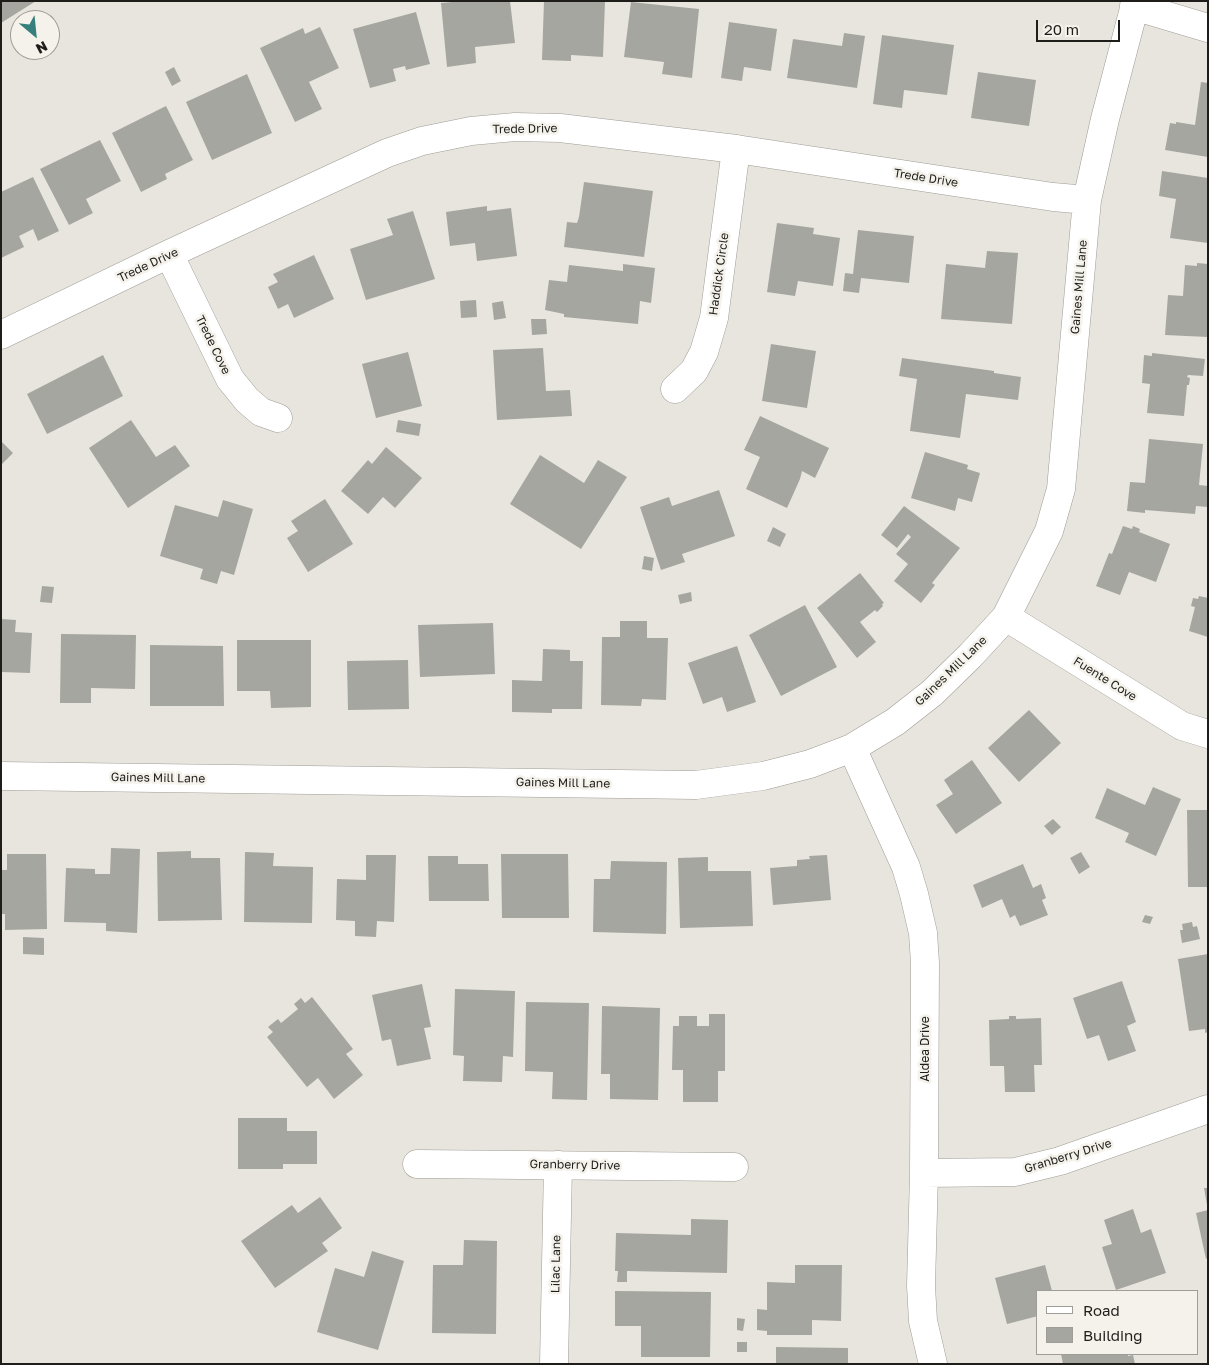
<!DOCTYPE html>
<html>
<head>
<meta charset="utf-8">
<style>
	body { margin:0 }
	#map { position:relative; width:1209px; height:1365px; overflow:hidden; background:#e8e5de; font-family:"Golos Text",sans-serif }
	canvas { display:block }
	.frame { position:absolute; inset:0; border:2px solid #1e1d1a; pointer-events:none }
	.legend { position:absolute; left:1036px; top:1290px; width:162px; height:65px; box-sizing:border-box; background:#f5f2eb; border:1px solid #9f9d97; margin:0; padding:6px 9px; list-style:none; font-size:15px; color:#1e1d1a }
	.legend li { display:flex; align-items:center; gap:10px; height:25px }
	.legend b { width:25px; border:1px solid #9f9d97 }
	.north { position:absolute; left:10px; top:10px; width:50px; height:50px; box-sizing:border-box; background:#f5f2eb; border:1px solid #9f9d97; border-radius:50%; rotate:152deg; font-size:14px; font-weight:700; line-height:20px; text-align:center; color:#1e1d1a }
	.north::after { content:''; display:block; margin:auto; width:18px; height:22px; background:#377f7c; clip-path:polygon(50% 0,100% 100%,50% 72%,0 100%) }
	.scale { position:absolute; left:1036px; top:20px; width:84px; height:22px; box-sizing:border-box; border:2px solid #1e1d1a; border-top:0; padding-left:6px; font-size:15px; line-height:18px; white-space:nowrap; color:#1e1d1a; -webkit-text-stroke:4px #f5f2eb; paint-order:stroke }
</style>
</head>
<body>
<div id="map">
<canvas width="1209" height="1365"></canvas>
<div class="frame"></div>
<ul class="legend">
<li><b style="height:6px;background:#fff"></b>Road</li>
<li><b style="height:14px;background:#a5a69f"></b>Building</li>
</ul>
<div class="north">N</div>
<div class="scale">20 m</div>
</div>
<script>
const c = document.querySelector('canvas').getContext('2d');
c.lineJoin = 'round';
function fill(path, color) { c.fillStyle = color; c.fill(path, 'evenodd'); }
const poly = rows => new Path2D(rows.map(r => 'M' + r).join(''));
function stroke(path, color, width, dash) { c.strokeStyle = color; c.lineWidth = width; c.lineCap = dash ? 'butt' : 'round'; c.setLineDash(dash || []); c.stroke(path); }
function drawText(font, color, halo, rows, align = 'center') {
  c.font = font + ' "Golos Text",sans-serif'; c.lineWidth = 5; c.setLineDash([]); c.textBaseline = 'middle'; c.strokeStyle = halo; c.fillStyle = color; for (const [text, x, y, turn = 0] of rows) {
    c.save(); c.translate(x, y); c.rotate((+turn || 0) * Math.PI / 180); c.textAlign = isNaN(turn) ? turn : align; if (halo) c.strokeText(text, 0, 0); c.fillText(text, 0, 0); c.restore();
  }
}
fill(poly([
	[1,1,36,1,1,23],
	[464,1,510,1,515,43,475,47,476,63,447,67,441,3],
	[544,1,605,1,603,57,571,55,571,61,542,60],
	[631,2,699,9,692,78,662,74,664,62,624,57],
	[416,12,430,64,406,70,405,66,393,69,396,81,370,88,353,29],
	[729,22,777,29,771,71,744,67,742,81,721,78],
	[320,27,339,68,309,82,322,109,295,122,260,48,303,28,305,34],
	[844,33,865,36,857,88,787,78,793,39,842,46],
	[882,35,954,45,947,95,904,90,902,108,873,104],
	[174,67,181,81,172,86,165,72],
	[978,72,1036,80,1029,126,971,118],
	[247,74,272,133,212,160,186,102],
	[1201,82,1208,83,1208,157,1165,150,1170,123,1176,124,1176,122,1195,125],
	[166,106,193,160,165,174,167,179,141,192,112,133],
	[100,140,121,181,86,199,93,213,69,225,40,169],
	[1162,171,1208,178,1208,243,1170,238,1176,199,1159,196],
	[33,177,59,231,38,241,33,229,19,236,24,247,1,258,1,192],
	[584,182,653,191,644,257,564,247,567,222,577,223,579,217],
	[487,206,487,211,511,208,517,256,477,261,475,243,450,246,446,212],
	[413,211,435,279,366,300,350,249,393,235,387,219],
	[777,223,814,228,813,234,840,238,833,286,798,281,795,296,767,292],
	[858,230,914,236,909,283,861,278,859,293,843,291,845,273,853,274],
	[987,251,1018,253,1012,324,941,319,946,264,985,268],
	[314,255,334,299,294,318,288,304,278,309,268,287,278,282,273,274],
	[1197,263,1208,264,1208,337,1165,335,1168,295,1183,296,1185,265,1197,266],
	[623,264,655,268,651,303,640,301,638,324,564,317,564,314,545,310,549,280,567,282,569,265,623,271],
	[476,300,477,317,461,318,460,301],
	[503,301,506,318,494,320,492,303],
	[531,319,546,319,547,334,532,335],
	[771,344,816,351,807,408,762,401],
	[543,348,546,391,570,390,572,416,497,420,493,350],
	[408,352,422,406,376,418,362,364],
	[1152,353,1205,359,1203,376,1188,375,1187,377,1190,378,1189,385,1187,385,1184,416,1147,413,1150,384,1142,383,1144,355,1152,356],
	[103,355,123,396,47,434,27,394],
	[902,358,994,371,994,373,1021,377,1018,400,966,394,960,438,910,431,917,379,899,376],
	[760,416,829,448,815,478,802,471,800,479,787,508,746,489,760,457,744,450],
	[131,420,156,457,175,445,190,466,128,508,89,448],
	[398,420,421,424,419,436,396,432],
	[1149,439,1203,444,1199,485,1208,486,1208,507,1196,506,1195,514,1145,510,1145,513,1127,511,1130,482,1145,483],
	[1,441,13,453,1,465],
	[386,447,422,478,395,508,383,497,368,514,341,491,368,460,372,464],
	[925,452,968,465,967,469,980,473,972,502,958,498,955,511,911,498],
	[540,455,584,483,598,460,627,477,581,549,510,504],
	[719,490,735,536,682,554,685,562,661,570,640,507,669,497,672,506],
	[325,499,353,544,308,572,287,538,298,531,291,521],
	[223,500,253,509,234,575,221,571,217,584,200,579,203,569,160,556,175,505,218,517],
	[904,506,960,548,932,583,935,585,921,603,894,581,908,564,896,554,911,537,908,534,897,548,881,535],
	[1123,526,1132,529,1133,526,1140,529,1139,532,1170,544,1156,582,1129,572,1120,595,1096,586,1109,553,1112,554],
	[773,527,786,534,780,547,767,541],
	[644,556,654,558,652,571,642,569],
	[860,573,884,603,882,604,883,606,877,612,875,610,860,622,876,642,857,658,817,608],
	[42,586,54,587,52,603,40,602],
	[691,592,692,601,680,604,678,595],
	[1199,596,1208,598,1208,637,1189,631,1195,607,1191,606,1193,598,1198,599],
	[805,605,837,667,781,696,749,635],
	[1,619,16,620,15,632,32,633,30,673,1,672],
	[620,621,647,621,647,638,668,638,666,700,642,699,641,706,601,705,602,637,620,637],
	[493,623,495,674,420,677,418,625],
	[61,634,136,635,135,689,91,688,91,703,60,703],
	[237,640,311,640,311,707,271,708,270,691,237,691],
	[150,645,223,646,224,706,150,706],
	[737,646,756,702,727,712,722,697,703,704,688,663],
	[543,649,570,650,570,661,583,661,582,709,552,709,552,713,512,712,512,680,542,681],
	[408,660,409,709,348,710,347,661],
	[1029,710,1061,743,1019,782,988,748],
	[972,760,1002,803,956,834,936,805,953,794,944,780],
	[1153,787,1181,799,1156,856,1125,842,1129,833,1095,818,1107,788,1145,805],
	[1187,810,1208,810,1208,887,1188,887],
	[1053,819,1061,827,1052,835,1044,826],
	[111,848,140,849,137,933,106,931,106,923,64,922,66,868,95,869,95,874,110,874],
	[191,851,191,858,220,858,222,920,158,921,157,852],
	[245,852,274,853,273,866,313,867,312,923,244,922],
	[1081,852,1090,867,1079,874,1070,858],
	[7,854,46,854,47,929,5,930,5,914,1,914,1,870,7,870],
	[501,854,568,854,569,918,502,918],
	[366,855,396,855,394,922,377,921,376,937,355,936,355,921,336,920,337,879,366,880],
	[827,855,831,900,773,905,770,868,797,866,797,860,810,859,809,856],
	[428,856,458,856,458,864,488,864,489,901,429,901],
	[708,857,708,871,751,871,753,926,680,928,678,858],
	[611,861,667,862,666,934,593,932,594,879,610,879],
	[1023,864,1033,888,1041,884,1046,898,1042,900,1048,915,1020,926,1015,915,1010,918,1002,899,982,908,973,885],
	[1145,915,1153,917,1150,924,1142,922],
	[1192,922,1193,927,1197,926,1200,939,1182,943,1180,930,1183,930,1182,924],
	[23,937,44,938,44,955,23,954],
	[1208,954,1208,1032,1205,1033,1205,1029,1189,1031,1178,959],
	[1122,981,1136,1022,1127,1026,1136,1051,1108,1061,1099,1035,1087,1039,1073,998],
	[422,984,431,1027,424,1028,431,1059,397,1066,391,1039,382,1041,372,995],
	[455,989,515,991,513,1057,503,1056,502,1082,463,1081,464,1056,453,1055],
	[312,997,353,1049,346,1054,363,1075,334,1099,318,1078,307,1087,267,1037,273,1032,268,1027,278,1019,281,1023,298,1009,294,1004,301,998,305,1003],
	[526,1002,589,1003,587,1100,552,1099,553,1072,525,1071],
	[602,1006,660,1008,658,1100,610,1099,610,1074,601,1074],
	[709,1014,725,1014,725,1071,718,1071,718,1102,683,1102,683,1070,672,1070,673,1026,679,1026,679,1016,697,1016,697,1026,709,1026],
	[1009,1016,1016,1016,1016,1019,1041,1018,1042,1065,1034,1065,1035,1092,1005,1092,1004,1066,990,1066,989,1020,1009,1019],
	[238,1118,287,1118,287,1131,317,1131,317,1164,283,1164,283,1169,238,1169],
	[1204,1188,1208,1188,1208,1205,1207,1205],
	[320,1197,342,1228,322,1243,328,1251,275,1288,241,1241,292,1205,298,1213],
	[1133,1209,1141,1233,1151,1229,1166,1273,1116,1290,1102,1247,1112,1244,1104,1220],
	[1208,1210,1208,1258,1206,1259,1196,1213],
	[691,1219,728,1220,727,1273,627,1271,627,1282,617,1282,618,1271,615,1271,616,1233,691,1235],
	[464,1240,497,1241,496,1334,432,1333,433,1265,463,1265],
	[372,1251,404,1261,378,1350,317,1332,335,1268,364,1277],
	[795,1265,842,1265,841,1321,812,1320,812,1335,767,1335,767,1331,757,1330,757,1309,767,1310,767,1282,795,1283],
	[1045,1265,1052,1291,1038,1291,1038,1316,1007,1324,995,1278],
	[615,1291,711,1292,710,1357,641,1357,641,1326,615,1326],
	[737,1318,745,1319,743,1331,737,1330],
	[737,1342,747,1342,747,1352,737,1352],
	[776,1347,848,1348,848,1364,776,1364],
	[1061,1354,1128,1354,1128,1356,1133,1355,1135,1364,1063,1364]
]), '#a5a69f');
const minor = poly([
	[1134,6,1208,28],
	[169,254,230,379,247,400,261,412,278,418],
	[1,335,169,254,387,153,422,141,471,131,515,127,560,128,736,149,1053,197,1087,200],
	[675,389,694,371,704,352,714,318,736,149],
	[1006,617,1182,726,1208,734],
	[852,748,906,867,914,894,923,933,925,963,924,1173,921,1286,923,1321,933,1364],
	[1,776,696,785,763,776,810,764,852,748,895,722,932,693,970,656,1006,617,1049,531,1061,489,1087,200,1105,119,1136,1],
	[417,1164,734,1167],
	[924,1173,1015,1172,1060,1161,1208,1109],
	[554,1364,558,1165]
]);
stroke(minor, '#9f9c95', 29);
stroke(minor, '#fff', 28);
drawText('12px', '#1e1d1a', '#f5f2eb', [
	["Trede Drive",525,129,-1],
	["Trede Drive",926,178,9],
	["Trede Drive",148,265,-25],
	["Haddick Circle",719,274,-82],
	["Gaines Mill Lane",1079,287,-85],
	["Trede Cove",213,345,64],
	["Gaines Mill Lane",951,671,-44],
	["Fuente Cove",1105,679,32],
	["Gaines Mill Lane",158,778,1],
	["Gaines Mill Lane",563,783,1],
	["Aldea Drive",925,1049,-90],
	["Granberry Drive",1068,1156,-17],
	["Granberry Drive",575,1165,1],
	["Lilac Lane",556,1264,-89]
]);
</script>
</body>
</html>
